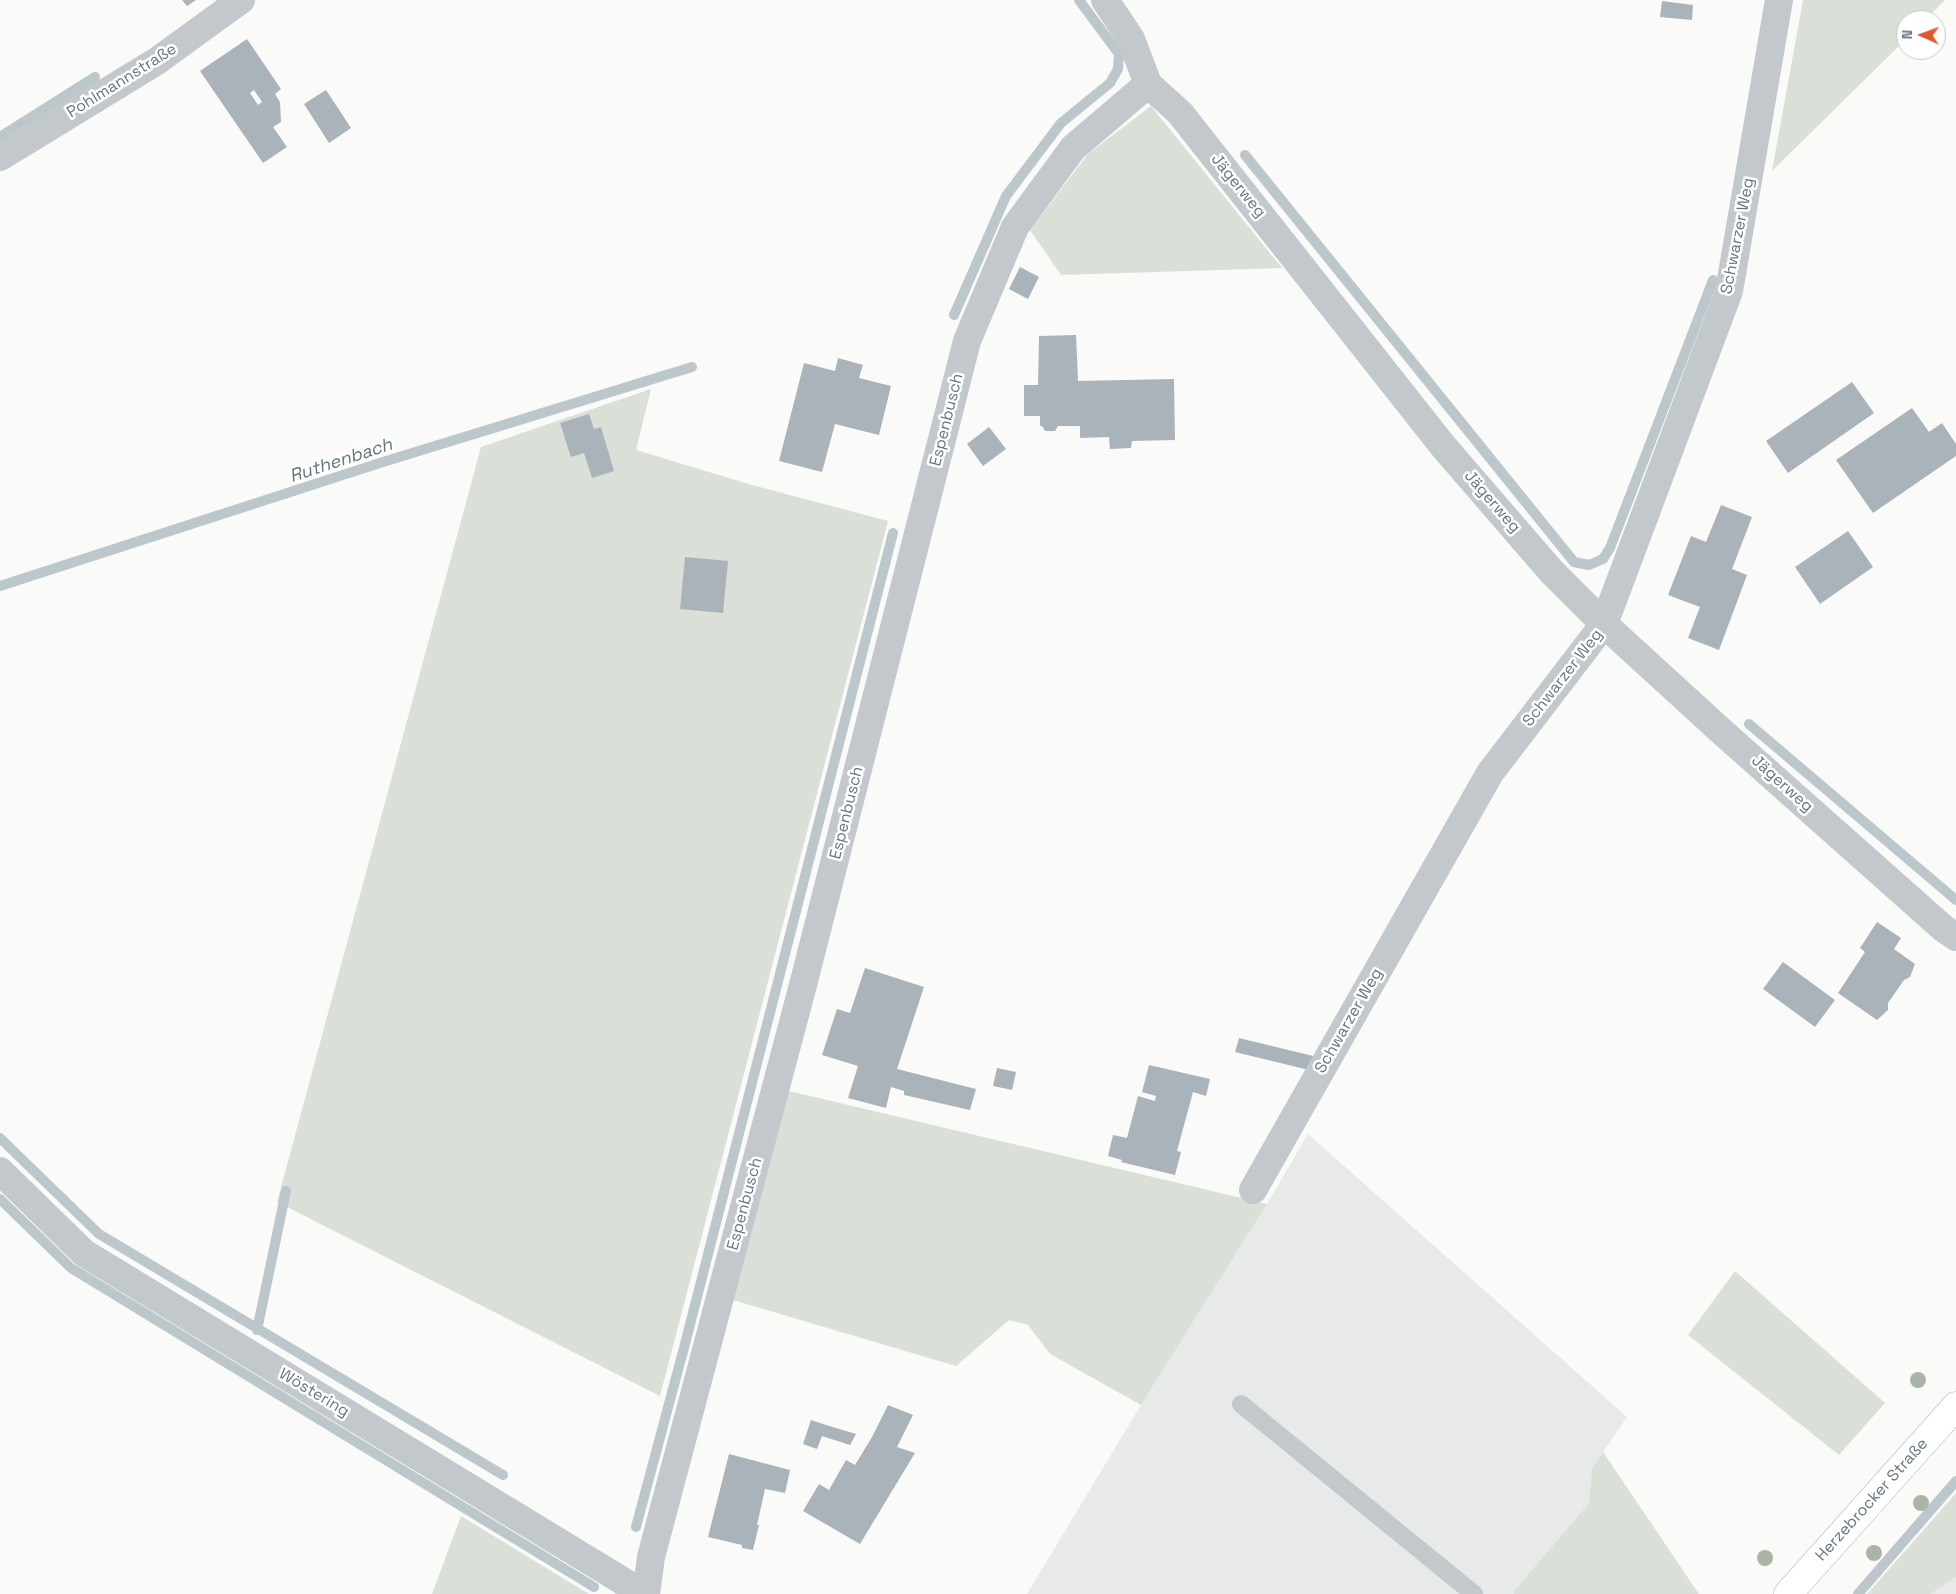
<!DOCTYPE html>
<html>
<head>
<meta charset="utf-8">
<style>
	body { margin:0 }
	#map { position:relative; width:1956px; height:1594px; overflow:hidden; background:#fafaf8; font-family:"Space Grotesk",sans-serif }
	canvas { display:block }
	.north { position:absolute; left:1896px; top:10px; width:50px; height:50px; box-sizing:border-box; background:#fff; border:1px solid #c1c8cd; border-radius:50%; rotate:272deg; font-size:14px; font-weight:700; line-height:20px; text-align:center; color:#657683 }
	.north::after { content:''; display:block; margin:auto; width:18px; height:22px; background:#e4572e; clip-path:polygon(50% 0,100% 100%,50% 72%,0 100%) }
</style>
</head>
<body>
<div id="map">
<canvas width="1956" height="1594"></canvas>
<div class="north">N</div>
</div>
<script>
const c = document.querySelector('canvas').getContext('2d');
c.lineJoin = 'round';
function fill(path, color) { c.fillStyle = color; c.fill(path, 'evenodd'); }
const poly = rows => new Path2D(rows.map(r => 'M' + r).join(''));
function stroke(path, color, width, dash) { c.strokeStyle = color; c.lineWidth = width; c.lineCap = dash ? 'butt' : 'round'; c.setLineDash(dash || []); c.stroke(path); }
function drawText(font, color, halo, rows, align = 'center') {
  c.font = font + ' "Space Grotesk",sans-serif'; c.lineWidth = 5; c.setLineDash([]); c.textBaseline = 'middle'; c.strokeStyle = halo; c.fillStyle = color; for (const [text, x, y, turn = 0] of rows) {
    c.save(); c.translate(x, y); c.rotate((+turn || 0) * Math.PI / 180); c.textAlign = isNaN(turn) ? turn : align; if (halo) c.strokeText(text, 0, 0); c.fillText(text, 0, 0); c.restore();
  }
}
fill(poly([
	[1308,1134,1627,1417,1592,1468,1589,1503,1514,1591,1514,1594,1027,1594,1141,1405,1267,1204],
	[1956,1577,1956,1594,1930,1594,1939,1588]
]), '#e8e9e9');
fill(poly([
	[1803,0,1945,0,1925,20,1906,20,1906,39,1772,171],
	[1151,106,1282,268,1061,275,1030,230,1088,154],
	[651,389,636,450,752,485,888,521,660,1396,277,1202,481,447],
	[789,1091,1267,1204,1141,1405,1050,1354,1028,1325,1009,1320,956,1366,733,1300],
	[1735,1271,1885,1403,1839,1455,1688,1335],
	[1603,1452,1699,1594,1514,1594,1514,1591,1589,1503,1592,1468],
	[1956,1493,1956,1577,1930,1594,1867,1594],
	[461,1516,589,1594,432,1594]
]), '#dadfd7');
stroke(poly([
	[0,137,95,77],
	[1245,155,1574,562,1589,565,1603,559,1610,548,1713,280],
	[954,315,1006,196,1061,123,1110,83,1118,69,1119,54,1079,0],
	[0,586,383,462,692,367],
	[1749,724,1956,900],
	[0,1138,99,1234,503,1475],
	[0,1199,71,1268,594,1587],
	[257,1330,286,1191],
	[636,1527,685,1344,893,533],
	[1858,1594,1956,1481]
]), '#bbc7cb', 10);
fill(poly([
	[182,0,196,0,187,6],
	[1662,1,1693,5,1692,20,1660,17],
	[247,39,281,89,275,94,280,102,281,122,273,127,287,147,263,163,200,71],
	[254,90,262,102,258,105,250,93],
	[326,90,351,128,329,143,304,104],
	[1020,267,1039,277,1028,299,1009,289],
	[1076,335,1078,381,1174,379,1175,440,1132,441,1131,448,1110,449,1109,437,1080,438,1080,426,1058,426,1055,431,1045,431,1042,426,1040,426,1040,416,1024,416,1024,385,1038,385,1039,336],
	[838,358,863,365,859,378,891,386,879,435,835,424,822,472,779,461,804,363,835,371],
	[1852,382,1874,413,1788,473,1766,441],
	[1912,408,1929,432,1942,423,1956,444,1956,456,1873,513,1836,460],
	[589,414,594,429,601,427,614,471,592,478,584,453,571,457,560,423],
	[989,427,1006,449,983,466,967,444],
	[1721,505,1752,517,1732,569,1747,575,1719,650,1688,638,1700,607,1668,595,1691,536,1706,542],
	[1848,531,1873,567,1820,604,1795,567],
	[685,557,728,561,723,613,680,609],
	[1877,922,1901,938,1894,949,1915,964,1910,977,1904,980,1888,1003,1888,1010,1877,1020,1838,993,1865,952,1860,948],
	[1783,962,1835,1000,1815,1027,1763,989],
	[865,968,924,987,897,1069,976,1089,970,1110,904,1095,904,1091,891,1087,886,1108,848,1098,858,1066,822,1055,837,1009,850,1013],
	[1239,1038,1313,1056,1309,1070,1235,1052],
	[1149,1065,1210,1079,1206,1096,1193,1092,1177,1151,1181,1152,1175,1175,1121,1162,1122,1160,1108,1156,1113,1135,1127,1138,1138,1096,1155,1101,1156,1096,1142,1092],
	[997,1068,1016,1072,1012,1090,993,1086],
	[888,1405,913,1415,897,1447,915,1453,860,1544,803,1511,819,1484,829,1490,846,1460,855,1465,872,1437],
	[811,1420,826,1425,856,1434,850,1445,822,1436,817,1449,803,1444],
	[729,1454,790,1470,785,1493,765,1489,757,1525,759,1525,753,1550,742,1548,742,1545,708,1537]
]), '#aab3b9');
const secondary = poly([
	[1788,1594,1956,1406]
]);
stroke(secondary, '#b3babf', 29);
stroke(poly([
	[1241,1404,1474,1594]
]), '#c3c8cc', 18);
stroke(poly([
	[1105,0,1131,39,1148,84,1180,113,1443,446,1551,571,1604,624,1720,730,1943,928,1956,937],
	[0,157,157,61,241,0],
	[0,1171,84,1253,644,1594],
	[1253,1190,1490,773,1604,624,1729,291,1779,0],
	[646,1594,651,1557,803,985,967,341,1015,227,1073,148,1148,84]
]), '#c3c8cc', 28);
stroke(secondary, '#fff', 28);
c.fillStyle = '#aab4a7';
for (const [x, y] of [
	[1918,1380],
	[1921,1503],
	[1874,1553],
	[1765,1558]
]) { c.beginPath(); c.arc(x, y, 8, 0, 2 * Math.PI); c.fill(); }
drawText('16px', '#657683', '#fff', [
	["Pohlmannstraße",122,81,-32],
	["Jägerweg",1238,186,51],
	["Schwarzer Weg",1738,236,-79],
	["Espenbusch",947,420,-76],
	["Jägerweg",1492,502,49],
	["Schwarzer Weg",1563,678,-52],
	["Jägerweg",1782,784,42],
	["Espenbusch",847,813,-76],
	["Schwarzer Weg",1349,1021,-60],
	["Espenbusch",745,1204,-75],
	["Wöstering",314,1393,31],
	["Herzebrocker Straße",1872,1500,-48]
]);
drawText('italic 18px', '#60757c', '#fff', [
	["Ruthenbach",341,461,-18]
]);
</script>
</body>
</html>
